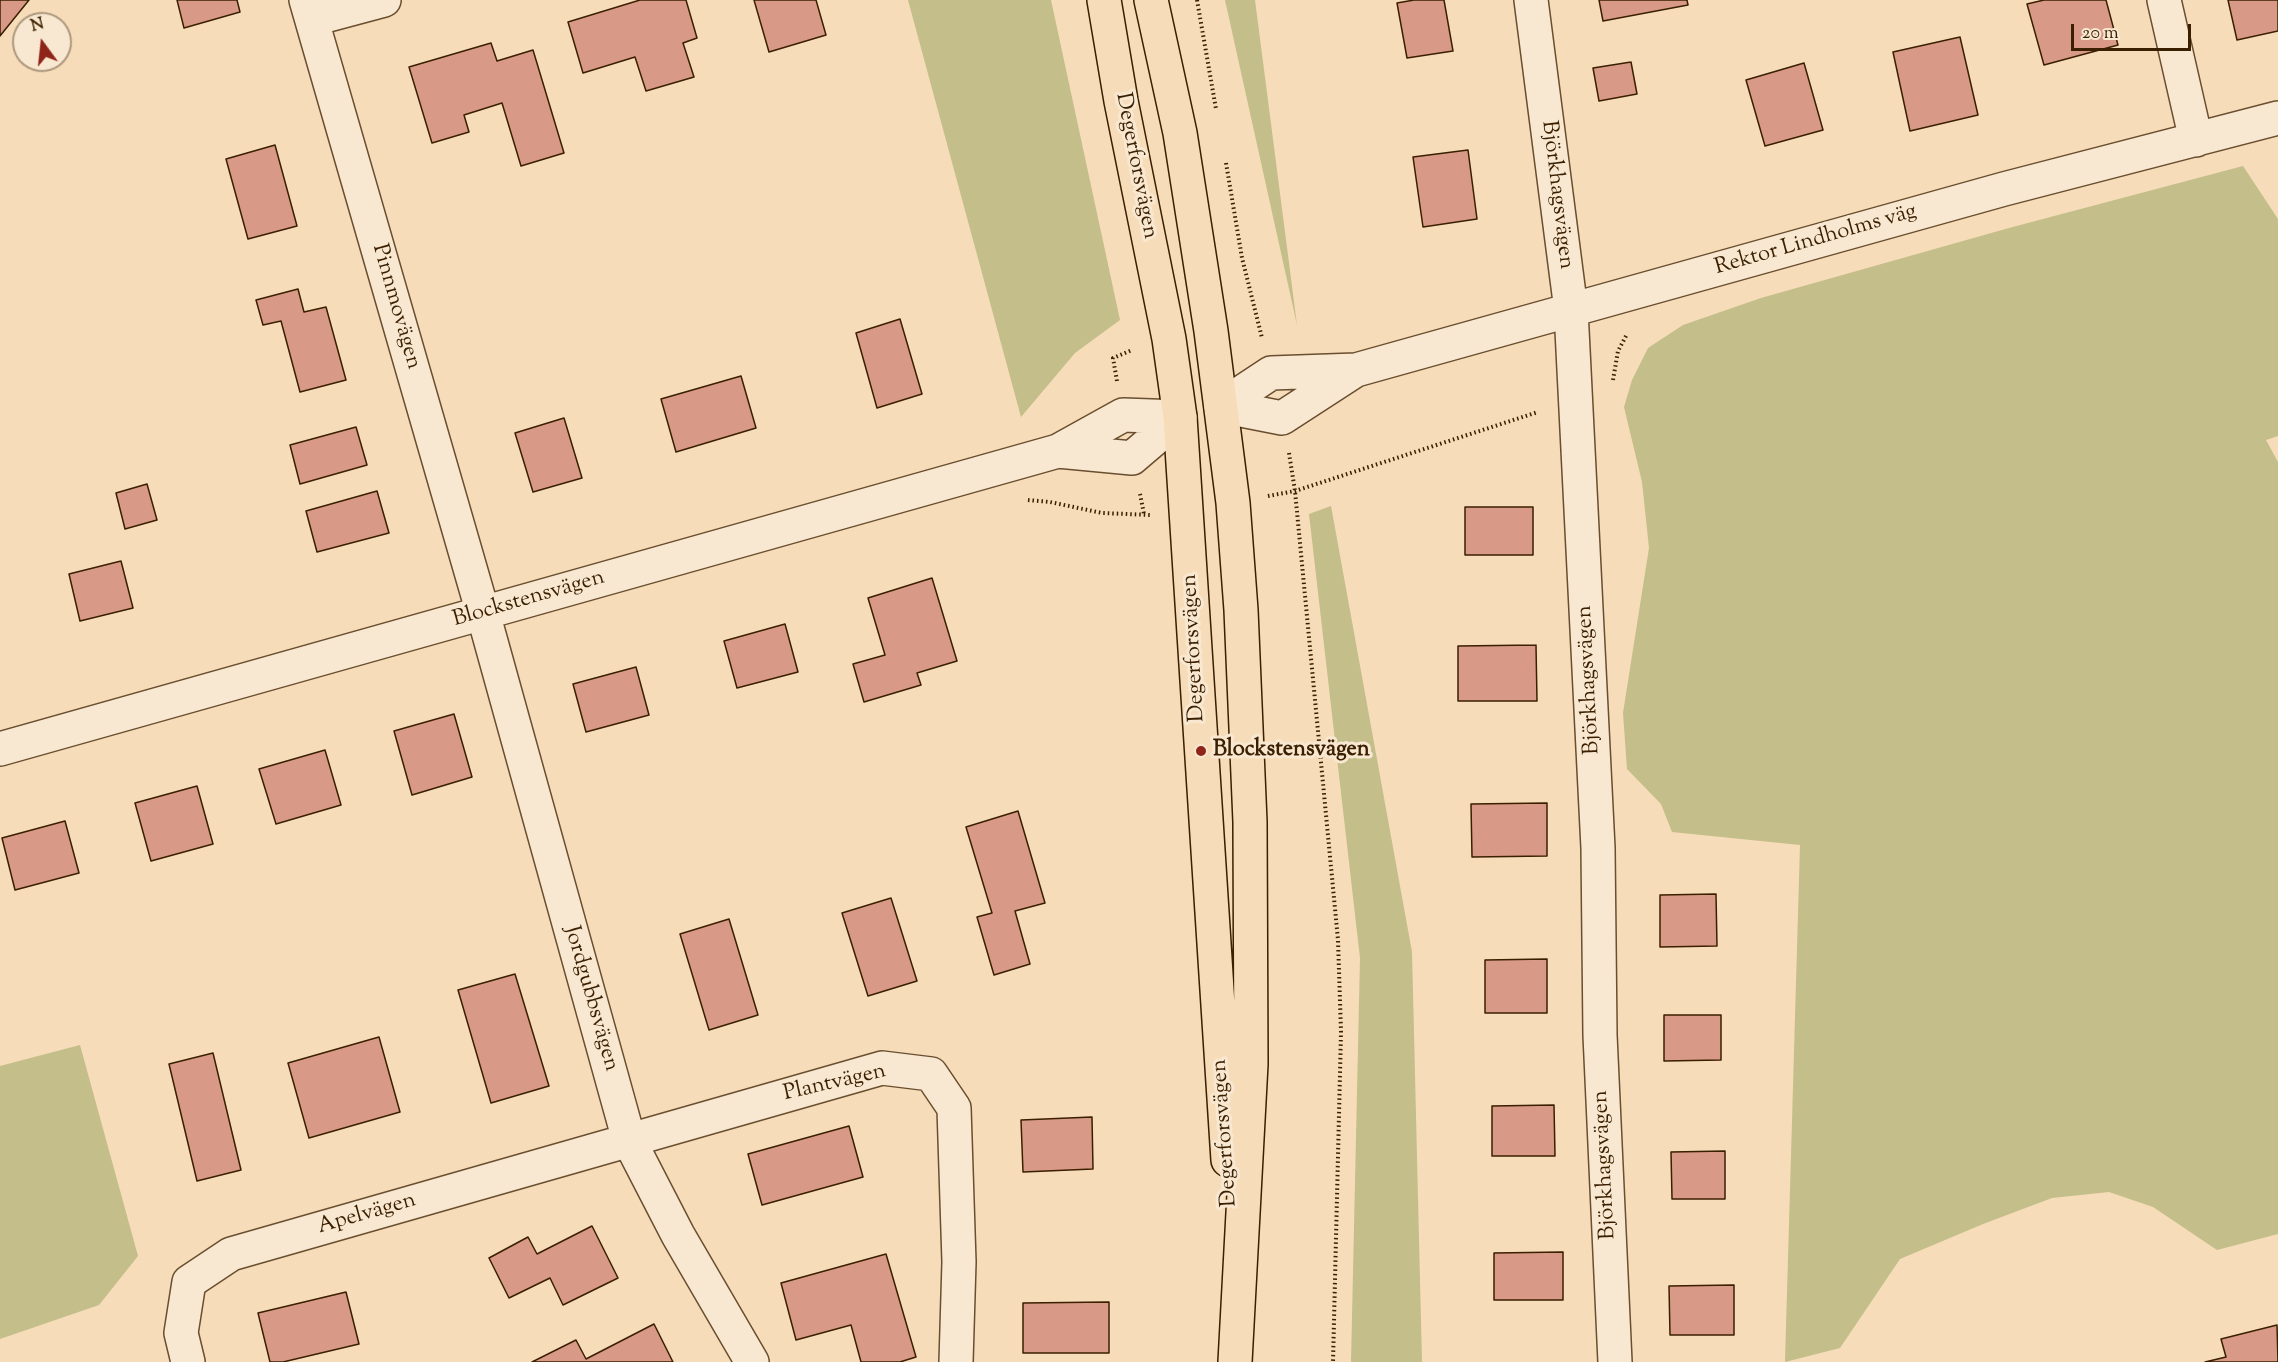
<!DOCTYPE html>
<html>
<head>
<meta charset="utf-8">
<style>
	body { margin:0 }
	#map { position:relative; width:2278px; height:1362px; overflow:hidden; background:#f6dcb8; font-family:"Sorts Mill Goudy",serif }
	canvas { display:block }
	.north { position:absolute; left:12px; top:12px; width:60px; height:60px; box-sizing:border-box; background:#f9e8d1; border:2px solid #ad987e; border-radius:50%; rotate:345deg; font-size:16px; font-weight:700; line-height:24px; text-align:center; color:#3a1f01 }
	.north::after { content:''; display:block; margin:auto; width:21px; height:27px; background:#8f2418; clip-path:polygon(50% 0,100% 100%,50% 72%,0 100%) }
	.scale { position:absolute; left:2071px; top:24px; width:120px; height:27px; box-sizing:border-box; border:3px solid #3a1f01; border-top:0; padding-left:8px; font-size:18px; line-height:21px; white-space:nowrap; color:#3a1f01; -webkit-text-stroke:4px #f9e8d1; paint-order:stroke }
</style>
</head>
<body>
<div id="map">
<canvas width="2278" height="1362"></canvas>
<div class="north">N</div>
<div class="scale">20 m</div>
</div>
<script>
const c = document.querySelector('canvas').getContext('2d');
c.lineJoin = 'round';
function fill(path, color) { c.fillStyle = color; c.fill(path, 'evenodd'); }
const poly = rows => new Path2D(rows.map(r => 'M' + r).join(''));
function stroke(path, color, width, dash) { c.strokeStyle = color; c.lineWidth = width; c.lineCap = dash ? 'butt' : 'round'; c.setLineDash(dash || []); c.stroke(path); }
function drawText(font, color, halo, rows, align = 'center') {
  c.font = font + ' "Sorts Mill Goudy",serif'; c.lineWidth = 6; c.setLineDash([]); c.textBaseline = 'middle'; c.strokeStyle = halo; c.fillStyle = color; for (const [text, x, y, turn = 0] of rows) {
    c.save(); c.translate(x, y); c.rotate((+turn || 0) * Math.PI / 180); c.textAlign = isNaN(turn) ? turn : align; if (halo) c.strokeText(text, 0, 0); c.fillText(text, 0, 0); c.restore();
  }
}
fill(poly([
	[908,0,1051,0,1120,320,1075,353,1021,417],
	[1225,0,1255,0,1297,325],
	[2243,166,2278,219,2278,436,2266,440,2278,462,2278,1234,2217,1250,2153,1207,2109,1192,2052,1198,1983,1224,1900,1259,1840,1348,1785,1362,1800,845,1672,832,1661,804,1627,769,1623,713,1649,548,1642,482,1624,407,1632,380,1648,348,1683,325,1761,298,2009,228],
	[1331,506,1412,952,1422,1362,1351,1362,1360,958,1309,514],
	[80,1045,138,1256,99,1305,0,1339,0,1066]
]), '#c3be8a');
const building = poly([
	[0,0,29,0,0,36,0,0],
	[177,0,237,0,240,12,184,28,177,0],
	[640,0,686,0,697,38,683,43,694,77,646,91,635,57,583,73,568,22,640,0],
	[754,0,816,0,826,35,769,52,754,0],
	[1414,0,1444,0,1453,51,1407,58,1397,3,1414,0],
	[1599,0,1687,0,1688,5,1603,21,1599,0],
	[2044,0,2106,0,2118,45,2044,65,2027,4,2044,0],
	[2228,0,2278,0,2278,31,2237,40,2228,0],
	[1960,37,1978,115,1910,131,1893,52,1960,37],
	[491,43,497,61,533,50,564,153,521,166,502,103,464,115,469,132,432,143,409,67,491,43],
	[1631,62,1637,94,1599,101,1593,68,1631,62],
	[1804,63,1823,130,1765,146,1746,80,1804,63],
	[275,145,297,226,248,239,226,159,275,145],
	[1468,150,1477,219,1423,227,1413,157,1468,150],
	[298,289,304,312,326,307,346,380,300,392,281,321,263,325,256,300,298,289],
	[900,319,922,394,877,408,856,333,900,319],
	[741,376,756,428,676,452,661,399,741,376],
	[564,418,582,478,533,492,515,433,564,418],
	[356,427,367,465,300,484,290,445,356,427],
	[147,484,157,520,125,529,116,493,147,484],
	[377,491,389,533,317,552,306,511,377,491],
	[1465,507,1533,507,1533,555,1465,555,1465,507],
	[121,561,133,608,80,621,69,574,121,561],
	[932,578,957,661,917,673,921,685,864,702,853,664,885,655,868,598,932,578],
	[785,624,798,672,737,688,724,641,785,624],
	[1536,645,1537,701,1458,701,1458,646,1536,645],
	[636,667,649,715,586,732,573,684,636,667],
	[454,714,472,777,412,795,394,731,454,714],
	[325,750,341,805,276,824,259,769,325,750],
	[197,786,213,844,151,861,135,803,197,786],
	[1547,803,1547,856,1472,857,1471,804,1547,803],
	[1018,811,1045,903,1015,911,1030,964,994,975,977,917,992,913,966,827,1018,811],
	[65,821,79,873,15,890,2,838,65,821],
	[1716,894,1717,946,1660,947,1660,895,1716,894],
	[891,898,917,981,868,996,842,913,891,898],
	[729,919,758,1015,709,1030,680,934,729,919],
	[1547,959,1547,1013,1485,1013,1485,960,1547,959],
	[515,974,549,1086,491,1103,458,990,515,974],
	[1664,1015,1721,1015,1721,1060,1664,1061,1664,1015],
	[379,1037,400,1112,309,1138,288,1063,379,1037],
	[213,1053,241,1170,197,1181,169,1064,213,1053],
	[1554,1105,1555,1156,1492,1156,1492,1106,1554,1105],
	[1092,1117,1093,1169,1023,1172,1021,1120,1092,1117],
	[849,1126,863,1177,762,1205,748,1154,849,1126],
	[1725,1151,1725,1199,1672,1199,1671,1152,1725,1151],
	[592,1226,618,1278,563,1305,550,1278,509,1298,489,1258,528,1237,537,1254,592,1226],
	[1563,1252,1563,1300,1494,1300,1494,1253,1563,1252],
	[886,1254,916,1357,900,1362,861,1362,851,1325,796,1340,781,1283,886,1254],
	[1734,1285,1734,1335,1670,1335,1669,1286,1734,1285],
	[346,1292,359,1344,283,1362,270,1362,258,1313,346,1292],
	[1109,1302,1109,1353,1023,1353,1023,1303,1109,1302],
	[654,1324,673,1362,532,1362,576,1340,586,1359,654,1324],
	[2277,1325,2278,1362,2205,1362,2226,1357,2221,1339,2277,1325]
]);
fill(building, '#d99987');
stroke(building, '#3a1f01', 1.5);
const minor = poly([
	[306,0,483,613,629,1140,678,1235,752,1362],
	[1531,0,1571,310,1598,848,1600,1035,1615,1362],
	[2164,0,2196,140],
	[313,19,384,0],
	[1221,406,1271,373,1356,370,2004,189,2278,118],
	[1221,406,1282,418,1356,370],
	[1058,451,1132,458,1180,417],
	[0,749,1058,451,1123,415,1180,417],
	[188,1362,181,1333,189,1282,231,1254,882,1068,931,1074,954,1108,959,1262,956,1362]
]);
const major = poly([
	[1104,0,1121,101,1169,339,1180,417,1228,1160],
	[1151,0,1180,133,1211,331,1233,503,1241,610,1250,822,1251,1064,1235,1362]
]);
stroke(minor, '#694e2f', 36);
stroke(major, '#3a1f01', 36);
stroke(poly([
	[1197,0,1216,109],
	[1226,163,1242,258,1262,338],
	[1613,380,1618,351,1627,334],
	[1117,381,1113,358,1132,350],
	[1289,453,1295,491,1338,940,1341,1032,1333,1362],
	[1140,494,1144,514],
	[1268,496,1295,491,1538,412],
	[1028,500,1050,502,1102,513,1151,515]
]), '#3a1f01', 4, [1.5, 3]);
stroke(minor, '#f9e8d1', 33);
stroke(major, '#f6dcb8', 33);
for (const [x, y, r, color] of [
	[1201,751,6,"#8f2418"]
]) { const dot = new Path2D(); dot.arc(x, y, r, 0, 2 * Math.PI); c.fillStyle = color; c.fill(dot); stroke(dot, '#f9e8d1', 2); }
drawText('22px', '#3a1f01', '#f9e8d1', [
	["Degerforsvägen",1135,166,79],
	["Björkhagsvägen",1556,195,83],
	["Rektor Lindholms väg",1816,241,-16],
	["Pinnmovägen",395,307,74],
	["Blockstensvägen",529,600,-16],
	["Degerforsvägen",1195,648,-93],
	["Björkhagsvägen",1590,680,-93],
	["Jordgubbsvägen",590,999,74],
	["Plantvägen",835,1084,-13],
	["Degerforsvägen",1226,1133,-94],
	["Björkhagsvägen",1606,1165,-93],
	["Apelvägen",367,1215,-16]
]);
drawText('bold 22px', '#3a1f01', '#f9e8d1', [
	["Blockstensvägen",1213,751]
], 'left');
</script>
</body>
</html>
